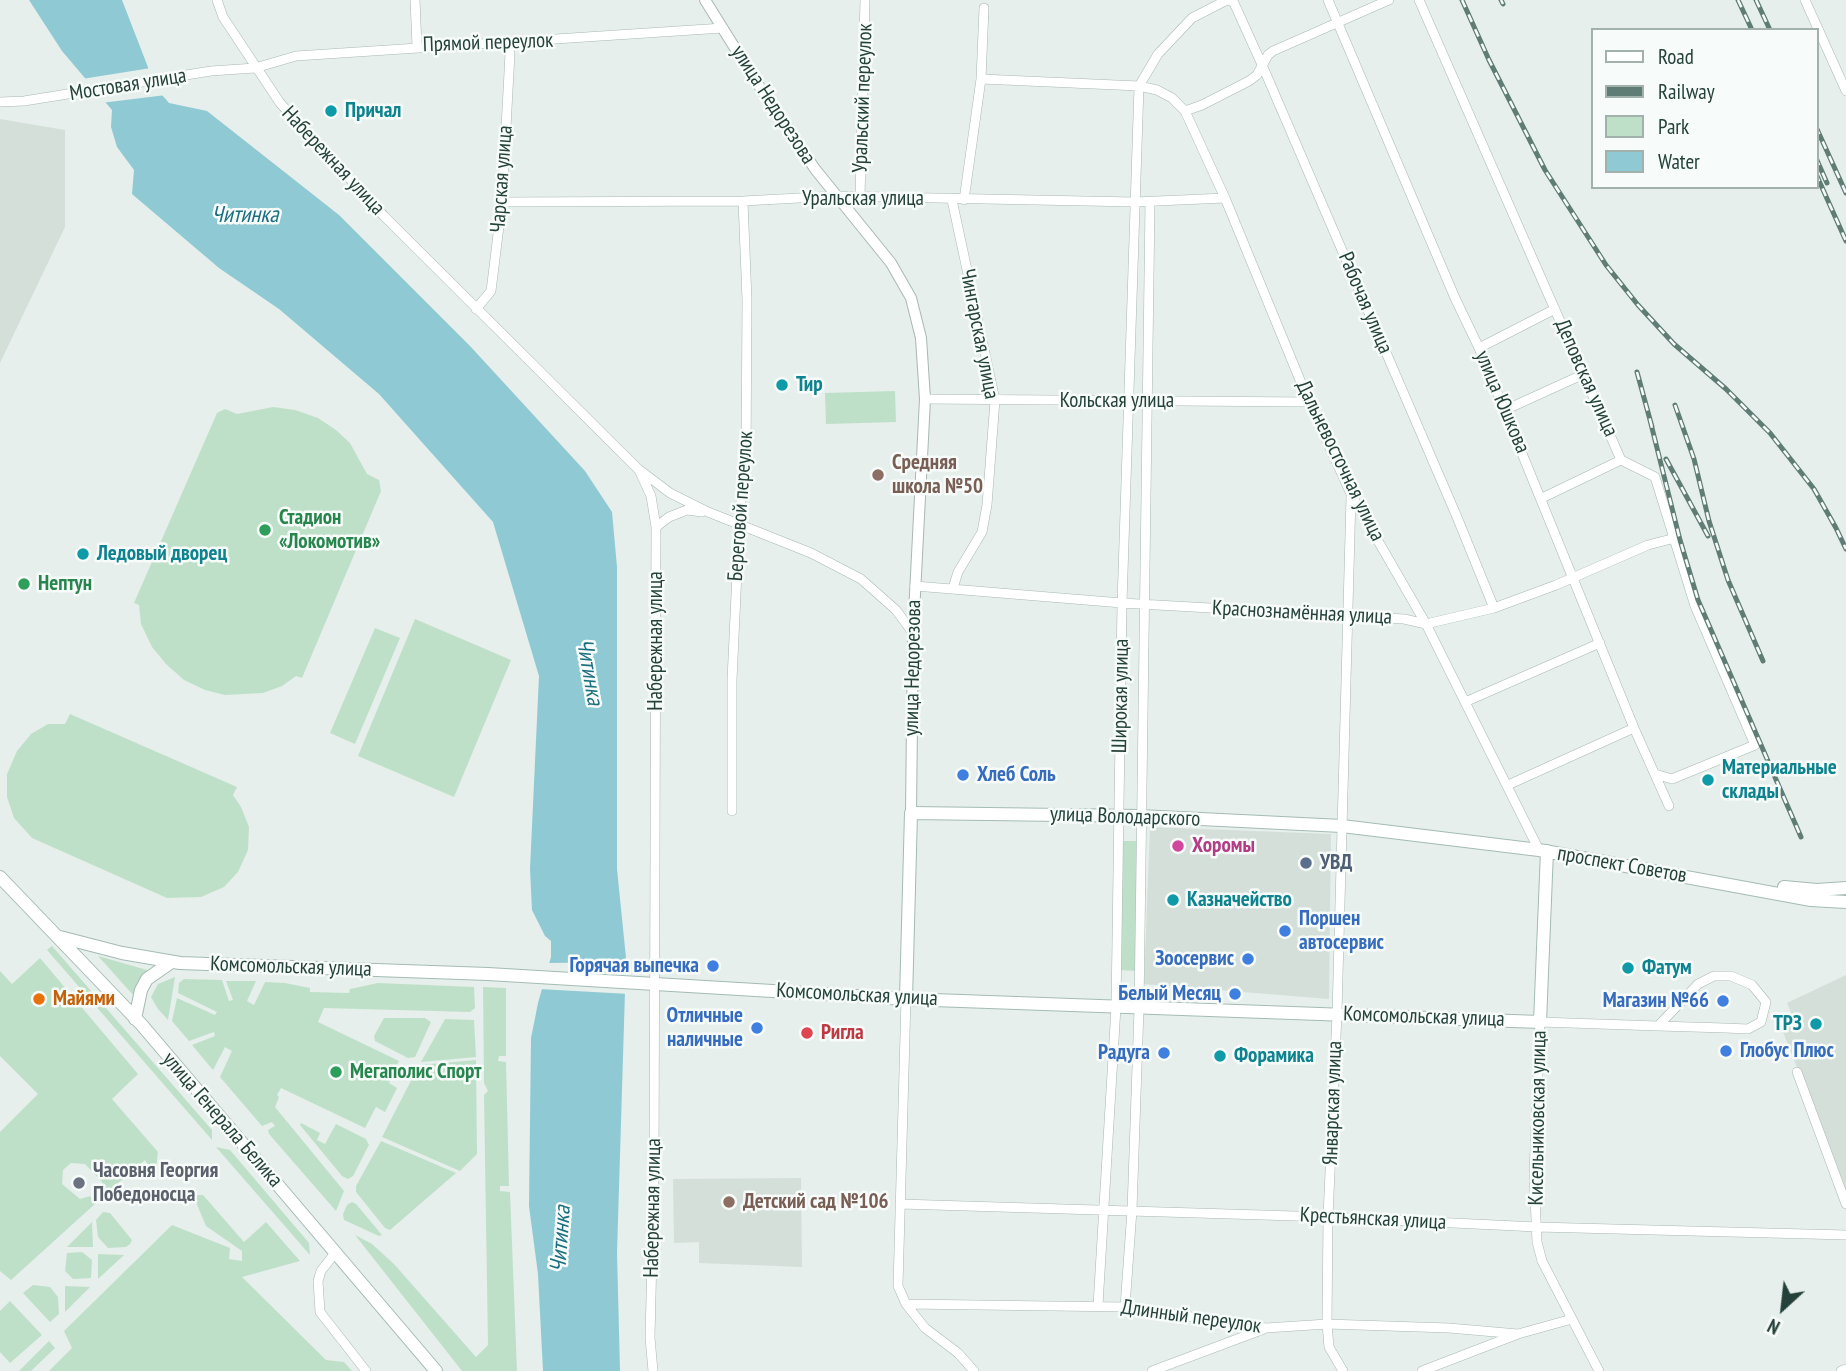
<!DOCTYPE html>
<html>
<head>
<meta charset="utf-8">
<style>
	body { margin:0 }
	#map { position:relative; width:1846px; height:1371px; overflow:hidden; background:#e6efeb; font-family:"PT Sans Narrow",sans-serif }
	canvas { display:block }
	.legend { position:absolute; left:1591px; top:28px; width:228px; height:161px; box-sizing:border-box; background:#f7fbf9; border:2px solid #a3b1ad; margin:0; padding:9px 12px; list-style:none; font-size:21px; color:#24423a }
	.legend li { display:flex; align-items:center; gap:14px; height:35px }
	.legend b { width:35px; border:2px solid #a3b1ad }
	.north { position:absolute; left:1748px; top:1273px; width:70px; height:70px; -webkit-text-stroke:5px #f7fbf9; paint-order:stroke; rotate:207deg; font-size:19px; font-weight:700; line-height:28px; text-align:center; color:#24423a }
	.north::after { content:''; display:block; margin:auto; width:24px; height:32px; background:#24423a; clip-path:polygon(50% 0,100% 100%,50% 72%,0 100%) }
</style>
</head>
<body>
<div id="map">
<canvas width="1846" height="1371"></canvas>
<ul class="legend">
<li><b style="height:9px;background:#fff"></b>Road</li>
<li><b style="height:9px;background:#5f7d75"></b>Railway</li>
<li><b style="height:19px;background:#bfe0c8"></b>Park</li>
<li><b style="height:19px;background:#8ec9d4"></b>Water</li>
</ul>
<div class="north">N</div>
</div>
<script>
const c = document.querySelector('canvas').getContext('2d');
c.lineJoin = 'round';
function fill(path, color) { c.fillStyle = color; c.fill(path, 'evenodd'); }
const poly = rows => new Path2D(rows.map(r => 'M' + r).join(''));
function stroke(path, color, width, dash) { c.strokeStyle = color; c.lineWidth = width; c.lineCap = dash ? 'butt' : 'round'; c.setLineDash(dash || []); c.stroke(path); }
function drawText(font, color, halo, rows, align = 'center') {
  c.font = font + ' "PT Sans Narrow",sans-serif'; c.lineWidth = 5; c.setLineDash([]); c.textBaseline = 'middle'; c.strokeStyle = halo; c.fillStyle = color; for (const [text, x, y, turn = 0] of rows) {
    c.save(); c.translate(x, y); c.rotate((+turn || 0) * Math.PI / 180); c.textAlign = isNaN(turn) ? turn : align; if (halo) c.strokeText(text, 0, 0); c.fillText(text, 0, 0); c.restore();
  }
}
fill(poly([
	[0,119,65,130,65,227,0,363],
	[1150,827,1331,834,1329,999,1144,984],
	[1846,975,1846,1191,1781,1027,1783,1019,1791,1013,1787,1003],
	[801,1178,802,1267,699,1263,699,1242,674,1243,673,1179]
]), '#d4dfda');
fill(poly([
	[895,391,896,422,826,424,825,393],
	[273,407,295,410,318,418,336,430,350,443,367,474,379,480,381,491,302,678,296,676,282,686,263,693,225,695,205,690,184,680,166,664,152,647,141,624,139,605,134,603,217,413,225,409,237,414],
	[415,619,511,660,454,797,358,756],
	[375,628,400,638,355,744,330,733],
	[70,714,237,787,233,795,241,807,249,827,248,850,238,872,224,887,201,897,167,898,32,838,14,818,7,797,7,774,17,751,31,734,48,724,65,724],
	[1122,841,1139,841,1136,971,1119,970],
	[52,946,212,1130,212,1140,47,950],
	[98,956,154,972,134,996],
	[40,958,138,1074,112,1099,158,1152,155,1178,145,1160,118,1183,121,1189,111,1198,102,1195,102,1182,85,1164,71,1163,63,1170,62,1184,80,1199,90,1196,96,1203,11,1280,0,1271,0,1132,38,1094,0,1056,0,971,12,984],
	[175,977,168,1020,158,1009,151,997,158,984],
	[184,979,222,980,229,1001,233,1000,226,981,256,981,247,1001,254,1005,265,982,285,983,310,988,310,992,349,993,350,989,378,983,474,987,475,1008,470,1012,324,1008,318,1022,399,1061,389,1083,397,1088,385,1112,376,1107,365,1128,281,1088,277,1095,279,1097,275,1107,344,1191,336,1211,269,1134,268,1130,275,1126,272,1122,262,1126,220,1077,232,1051,225,1047,213,1070,192,1045,215,1036,214,1032,189,1041,172,1021,177,998,215,1015,217,1012,178,993,179,983],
	[483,987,506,988,506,1056,499,1056,498,1061,506,1062,509,1186,500,1186,500,1191,510,1192,517,1371,462,1371,355,1235,372,1244,394,1264,476,1357,488,1345,484,1095,488,1091,484,1083],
	[384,1018,425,1018,431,1022,415,1057,408,1058,375,1041,374,1036],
	[445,1019,474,1020,476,1057,421,1062],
	[476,1060,477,1154,460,1171,382,1137,419,1065],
	[301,1123,320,1133,317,1140,325,1144,336,1124,366,1139,369,1145,353,1176,348,1179,342,1176,300,1125],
	[381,1141,456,1173,390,1230,385,1228,356,1192,356,1186],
	[216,1147,230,1150,309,1243,310,1255],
	[193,1195,203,1195,244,1242,266,1222,300,1261,242,1277,326,1360,344,1362,352,1371,49,1371,72,1348,64,1331,172,1225,230,1248,229,1259,242,1261,242,1251,206,1226],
	[352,1202,356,1204,382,1235,379,1236,344,1220,343,1214,347,1205],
	[103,1212,110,1213,132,1240,130,1244,126,1247,108,1248,98,1237,96,1220],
	[92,1222,93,1247,67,1247],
	[82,1252,92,1260,91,1278,73,1279,65,1271,67,1253],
	[98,1254,124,1255,98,1279],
	[33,1285,50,1287,58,1297,59,1314,50,1322,23,1293],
	[65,1286,90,1287,65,1312],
	[10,1301,42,1335,10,1363,0,1352,0,1311],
	[49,1341,55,1348,31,1371,19,1371]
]), '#bfe0c8');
fill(poly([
	[29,0,122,0,156,88,169,103,207,111,339,215,470,346,585,471,612,512,617,567,617,869,626,958,617,1253,620,1371,543,1371,538,1274,529,1206,531,1038,538,1003,551,957,551,941,545,936,532,910,530,869,539,676,493,522,379,394,279,309,219,268,132,194,134,170,117,147,111,127,112,110,62,51]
]), '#8ec9d4');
fill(poly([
	[151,68,159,86,166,95,101,103,82,79],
	[630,962,629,994,539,989,546,963]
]), '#e6efeb');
const minor = poly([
	[217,0,223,17,280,103,384,216,639,470,651,496,656,527,654,1172,650,1338,653,1371],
	[415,0,417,46],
	[1229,0,1234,3,1263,67,1457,517,1494,608],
	[1328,0,1455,298,1479,348,1634,728,1669,806],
	[1419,0,1621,460,1655,477,1695,606,1755,745,1672,779,1655,774],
	[1805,0,1846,91],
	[981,79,1139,86,1157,90,1172,98,1185,111,1225,198,1309,402,1351,494,1426,624,1539,850],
	[0,102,24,101,211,71,255,68,296,56,723,28],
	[1185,111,1202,105,1249,81,1257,75,1268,55,1273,51,1389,0],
	[860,197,865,0],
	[952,200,995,400,987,505,982,532,958,572,953,588],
	[964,200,981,79,984,8],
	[502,202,743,201,836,196,1135,202,1225,198],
	[476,309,491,291,502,202,510,53,504,44],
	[1479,348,1555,309],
	[925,399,1309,402],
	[1505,410,1584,374],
	[641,471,670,493,708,512,811,553,861,579,896,610,913,633],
	[1542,498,1621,460],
	[656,527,669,517,687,510,702,512],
	[915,586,1122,603,1404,619,1426,624,1494,608,1556,585,1648,545,1675,538],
	[1465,702,1600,643],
	[1508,785,1634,728],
	[732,811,732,680,740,508,746,460,747,300,743,201],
	[906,999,898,1286,906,1304,925,1328,958,1353,974,1371],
	[1797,1072,1846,1204],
	[900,1204,1328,1217,1537,1227,1846,1235],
	[335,1253,321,1271,318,1281,320,1312,366,1371],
	[906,1304,1125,1307,1266,1328,1327,1324,1449,1328,1518,1334],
	[1098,1305,1116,1007,1122,603,1139,86,1158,54,1192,18,1227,0],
	[1125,1307,1132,1210,1139,1009,1150,202],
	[1152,1371,1264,1329],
	[1343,1371,1329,1347,1327,1324,1328,1217,1337,1014,1351,496],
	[1422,1371,1518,1334,1572,1319],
	[1599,1371,1542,1261,1537,1242,1534,1175,1540,1022,1658,1026,1725,1028,1748,1029,1761,1022,1766,1002,1752,985,1731,976,1714,976,1698,984,1658,1026],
	[1841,1371,1846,1369]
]);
const tertiary = poly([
	[705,0,753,77,815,169,891,263,911,298,921,338,925,399,913,633,911,813]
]);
const secondary = poly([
	[0,877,141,1024,436,1371],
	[1784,887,1817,890,1846,888],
	[60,937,122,953,180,963,488,974,906,999,1540,1022,1547,851],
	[906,999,911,813,1140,816,1342,826,1539,850,1811,900,1846,902],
	[135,1019,141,990,147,979,170,963]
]);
stroke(minor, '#a8b8b2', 10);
stroke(tertiary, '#a8b8b2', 12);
stroke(secondary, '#a4bbb3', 14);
stroke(minor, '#fff', 9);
stroke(tertiary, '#fff', 10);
stroke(secondary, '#fff', 12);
const rail = poly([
	[1462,0,1489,60,1545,170,1606,265,1638,305,1674,344,1726,389,1770,433,1814,489,1836,528,1846,549],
	[1501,0,1503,4],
	[1738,0,1752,30],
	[1756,0,1770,30],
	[1816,127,1846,193],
	[1816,158,1827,183],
	[1816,174,1846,241],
	[1637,372,1652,427],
	[1675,405,1694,459,1709,521,1728,580,1763,661],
	[1650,420,1680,540,1698,600,1801,837],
	[1666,459,1708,536]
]);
stroke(rail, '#5f7d75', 5);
stroke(rail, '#f7fbf9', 2.5, [8]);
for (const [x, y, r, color] of [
	[331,111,7,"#0f9aa8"],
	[782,385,7,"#0f9aa8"],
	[878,475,7,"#8d6e63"],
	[265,530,7,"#2e9e5b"],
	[83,554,7,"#0f9aa8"],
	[24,584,7,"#2e9e5b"],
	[963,775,7,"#3f7fe0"],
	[1708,780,7,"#0f9aa8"],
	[1178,846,7,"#d1479c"],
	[1306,863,7,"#5c6f8a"],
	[1173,900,7,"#0f9aa8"],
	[1285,931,7,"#3f7fe0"],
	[1248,959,7,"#3f7fe0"],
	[713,966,7,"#3f7fe0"],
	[1628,968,7,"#0f9aa8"],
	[1235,994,7,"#3f7fe0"],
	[39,999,7,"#e8710a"],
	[1723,1001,7,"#3f7fe0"],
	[1816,1024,7,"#0f9aa8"],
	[757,1028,7,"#3f7fe0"],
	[807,1033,7,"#e0444e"],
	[1726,1051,7,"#3f7fe0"],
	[1164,1053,7,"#3f7fe0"],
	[1220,1056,7,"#0f9aa8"],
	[336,1072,7,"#2e9e5b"],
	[79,1183,7,"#6b7280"],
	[729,1202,7,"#8d6e63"]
]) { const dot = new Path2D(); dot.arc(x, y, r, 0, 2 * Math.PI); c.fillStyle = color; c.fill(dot); stroke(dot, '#f7fbf9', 2.5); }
drawText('21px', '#24423a', '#f7fbf9', [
	["Прямой переулок",488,43,-2],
	["Мостовая улица",128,85,-9],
	["Уральский переулок",863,98,-88],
	["улица Недорезова",773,105,57],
	["Набережная улица",333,161,47],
	["Чарская улица",502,179,-86],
	["Уральская улица",863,199],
	["Рабочая улица",1365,303,67],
	["Чингарская улица",979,334,79],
	["Деповская улица",1586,378,66],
	["Кольская улица",1117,401],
	["улица Юшкова",1502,402,67],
	["Дальневосточная улица",1340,461,64],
	["Береговой переулок",741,506,-86],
	["Краснознамённая улица",1302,613,3],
	["Набережная улица",656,641,-90],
	["улица Недорезова",913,668,-89],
	["Широкая улица",1121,696,-89],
	["улица Володарского",1125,817,2],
	["проспект Советов",1622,865,10],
	["Комсомольская улица",291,967,2],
	["Комсомольская улица",857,995,3],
	["Комсомольская улица",1424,1017,2],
	["Январская улица",1333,1103,-88],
	["Кисельниковская улица",1538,1118,-89],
	["улица Генерала Белика",222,1120,49],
	["Набережная улица",653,1208,-89],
	["Крестьянская улица",1373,1219,3],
	["Длинный переулок",1191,1317,8]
]);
drawText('bold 21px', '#0d838f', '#f7fbf9', [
	["Причал",345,111],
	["Тир",796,385],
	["Ледовый дворец",97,554],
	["Материальные",1722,768],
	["склады",1722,792],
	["Казначейство",1187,900],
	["Фатум",1642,968],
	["ТРЗ",1802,1024,"right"],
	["Форамика",1234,1056]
], 'left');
drawText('bold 21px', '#785e54', '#f7fbf9', [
	["Средняя",892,463],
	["школа №50",892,487],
	["Детский сад №106",743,1202]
], 'left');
drawText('bold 21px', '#27864d', '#f7fbf9', [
	["Стадион",279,518],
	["«Локомотив»",279,542],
	["Нептун",38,584],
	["Мегаполис Спорт",350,1072]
], 'left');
drawText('bold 21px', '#366cbe', '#f7fbf9', [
	["Хлеб Соль",977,775,"left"],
	["Поршен",1299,919,"left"],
	["автосервис",1299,943,"left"],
	["Зоосервис",1234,959],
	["Горячая выпечка",699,966],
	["Белый Месяц",1221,994],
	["Магазин №66",1709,1001],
	["Отличные",743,1016],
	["наличные",743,1040],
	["Глобус Плюс",1740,1051,"left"],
	["Радуга",1150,1053]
], 'right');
drawText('bold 21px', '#b23c85', '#f7fbf9', [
	["Хоромы",1192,846]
], 'left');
drawText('bold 21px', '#4e5e75', '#f7fbf9', [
	["УВД",1320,863]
], 'left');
drawText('bold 21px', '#c56008', '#f7fbf9', [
	["Майями",53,999]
], 'left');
drawText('bold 21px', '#be3a42', '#f7fbf9', [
	["Ригла",821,1033]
], 'left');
drawText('bold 21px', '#5b616d', '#f7fbf9', [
	["Часовня Георгия",93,1171],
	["Победоносца",93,1195]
], 'left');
drawText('italic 23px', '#1c6f80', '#f7fbf9', [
	["Читинка",245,215],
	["Читинка",589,672,80],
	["Читинка",561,1239,-86]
]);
</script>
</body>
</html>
